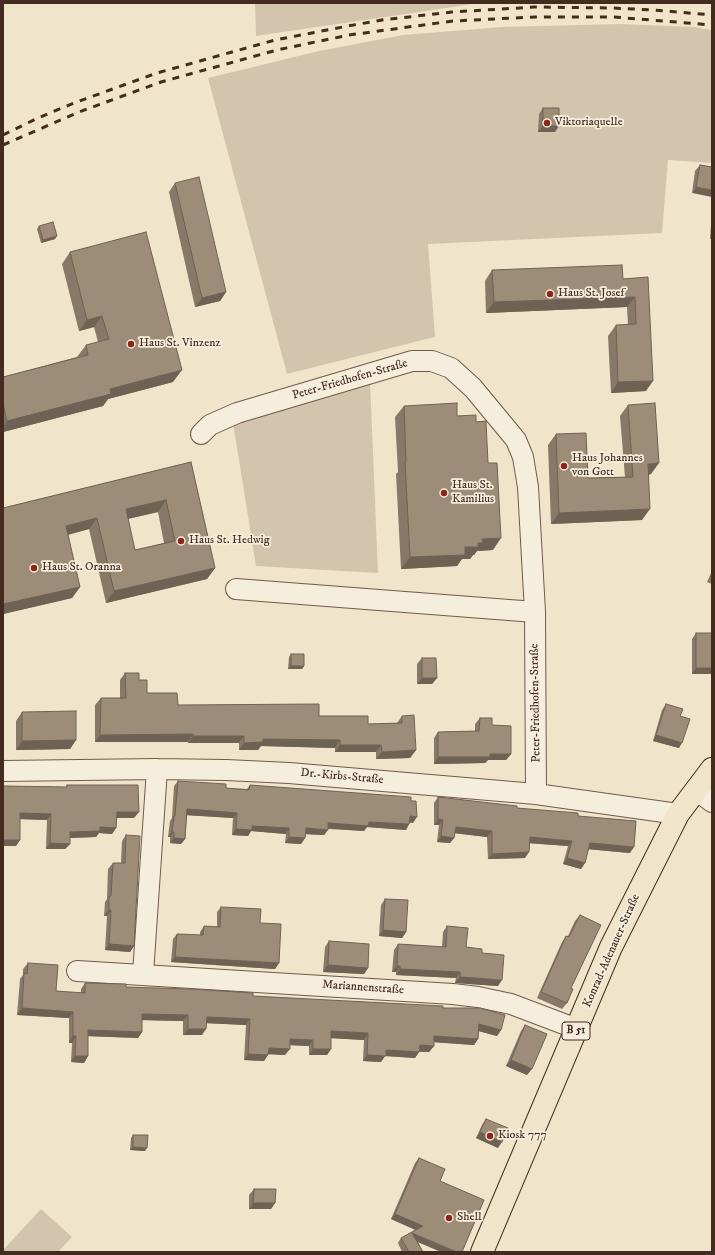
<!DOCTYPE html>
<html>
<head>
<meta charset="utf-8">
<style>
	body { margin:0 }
	#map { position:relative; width:715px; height:1255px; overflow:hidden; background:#f0e5ca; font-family:"IM FELL DW Pica",serif }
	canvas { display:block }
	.frame { position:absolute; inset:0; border:4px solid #442b1f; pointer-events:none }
</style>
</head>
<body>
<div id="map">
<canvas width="715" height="1255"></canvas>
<div class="frame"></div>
</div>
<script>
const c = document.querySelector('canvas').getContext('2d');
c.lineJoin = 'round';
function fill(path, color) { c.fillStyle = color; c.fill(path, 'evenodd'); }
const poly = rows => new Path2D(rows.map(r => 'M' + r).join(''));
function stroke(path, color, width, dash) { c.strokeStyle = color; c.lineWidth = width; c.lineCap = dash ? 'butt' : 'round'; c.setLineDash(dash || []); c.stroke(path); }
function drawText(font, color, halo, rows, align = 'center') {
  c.font = font + ' "IM FELL DW Pica",serif'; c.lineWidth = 3.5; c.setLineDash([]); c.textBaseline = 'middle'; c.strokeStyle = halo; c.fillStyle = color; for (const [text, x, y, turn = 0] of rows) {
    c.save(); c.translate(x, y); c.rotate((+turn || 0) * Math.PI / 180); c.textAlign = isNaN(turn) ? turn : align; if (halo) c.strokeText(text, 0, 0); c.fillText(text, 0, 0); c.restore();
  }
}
fill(poly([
	[255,3,480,3,256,36],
	[620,24,694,27,712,30,712,163,668,160,662,233,428,244,435,337,287,374,208,78,319,51,403,35,502,27],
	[370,382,378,573,256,566,233,423],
	[41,1209,72,1237,58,1252,3,1252,3,1250]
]), '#d3c5ad');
const minor = poly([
	[201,434,210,425,237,413,412,361,432,361,451,368,473,388,516,440,523,457,528,487,535,612,536,794],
	[236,589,535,612],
	[3,771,157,769,226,770,289,773,536,794,678,814],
	[696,790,712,802],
	[77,971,453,994,478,997,511,1004,577,1029],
	[143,974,157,769]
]);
const major = poly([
	[482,1252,611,947,678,814,712,769]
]);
stroke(minor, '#6f5a4a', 22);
stroke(major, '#442b1f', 24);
stroke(minor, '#f5eedd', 20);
stroke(major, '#f0e5ca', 22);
stroke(poly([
	[3,135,38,118,74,103,157,73,275,40,348,26,382,20,452,12,535,7,613,8,654,10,712,15],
	[3,145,79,112,161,82,277,50,349,35,453,21,535,17,614,17,712,25]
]), '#442b1f', 3, [7, 7]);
fill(poly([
	[543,108,555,132,538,132,539,114],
	[700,165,712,167,692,193,695,171],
	[175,183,226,292,220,301,195,307,169,192],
	[712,224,712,239,710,239,711,225],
	[39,226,55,239,41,243,37,229],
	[70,252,173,382,108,399,103,406,3,432,3,377,77,357,86,345,98,342,94,327,79,331,62,264],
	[492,270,623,279,648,277,646,391,611,393,608,336,616,325,628,325,627,307,486,313,485,281],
	[628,405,651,474,649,475,642,520,551,524,548,445,556,434,588,478,625,477,620,416],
	[404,406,457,416,476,422,493,550,477,551,474,555,473,555,470,559,462,559,457,566,401,569,396,474,398,472,395,417],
	[191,462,215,568,207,579,106,603,89,529,68,535,80,587,72,598,3,614,3,508],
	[158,512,164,543,135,550,128,519],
	[712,571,712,584,707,582],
	[712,631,712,674,692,674,692,639,696,633,712,633],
	[291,654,304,666,302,669,288,669,289,657],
	[422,658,437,678,432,684,417,684,417,664],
	[125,673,139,680,147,693,178,705,319,716,368,724,397,723,402,716,416,750,410,758,376,759,376,752,335,752,335,748,261,746,258,750,239,750,239,743,188,743,188,742,95,742,95,705,101,698,120,698,120,680],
	[666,704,680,716,679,748,653,741,662,710],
	[22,712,76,740,70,749,16,750,16,721],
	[480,718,492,725,511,754,506,760,488,760,485,763,434,764,434,738,438,732,475,731,475,724],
	[178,781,226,788,247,789,250,785,411,801,413,823,410,822,406,830,367,827,364,831,328,829,324,835,306,834,305,838,301,844,285,843,286,834,251,831,248,836,232,835,233,818,187,815,185,839,181,844,170,843,170,837,168,837,170,821,172,818,174,786],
	[67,785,134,818,117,818,116,828,112,834,99,833,96,837,70,838,70,844,65,849,46,849,47,820,20,819,20,840,16,846,3,846,3,786,66,787],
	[438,797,578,816,630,853,588,849,585,863,581,869,563,864,568,846,530,843,525,858,488,859,487,837,455,833,454,838,450,843,437,842,439,825,434,825,434,803],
	[126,835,134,946,130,952,105,950,107,916,104,916,105,902,107,899,108,869,113,863,121,863,122,841],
	[385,899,406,932,402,938,379,936,381,905],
	[221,907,260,923,279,963,275,969,171,962,173,939,177,934,200,935,200,932,204,926,217,927,217,912],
	[580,915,571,988,567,1003,562,1009,537,998,562,942,566,936,568,936,575,921],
	[447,926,466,947,482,953,498,986,455,983,456,978,396,975,396,972,392,972,394,950,398,944,442,947,443,932],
	[329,941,368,968,364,974,323,972,325,947],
	[28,963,56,991,81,993,81,989,85,983,126,987,253,996,443,1008,501,1030,497,1036,479,1031,478,1039,474,1045,434,1042,434,1046,429,1052,419,1052,415,1058,385,1056,381,1062,363,1061,364,1040,331,1038,331,1049,327,1055,309,1055,309,1046,290,1045,285,1055,268,1054,264,1061,244,1060,246,1025,206,1023,202,1035,183,1035,183,1021,142,1020,142,1032,138,1038,88,1036,88,1056,84,1063,71,1062,72,1043,69,1043,69,1018,17,1015,20,979,23,975,23,969],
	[525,1025,527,1075,506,1066,521,1031],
	[486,1119,498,1148,476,1138,482,1125],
	[133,1135,145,1151,130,1150,131,1138],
	[419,1158,418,1242,423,1252,402,1252,398,1243,401,1238,415,1230,391,1219,415,1163],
	[254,1189,275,1203,271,1209,249,1209,249,1195]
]), '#877867');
fill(poly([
	[543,126,559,126,555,132,538,132],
	[696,187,712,190,712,197,692,193],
	[57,236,55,239,41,243,43,240],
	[226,292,220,301,195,307,202,298],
	[635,297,627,307,486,313,494,302],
	[102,316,94,327,79,331,87,320],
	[182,370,173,382,108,399,103,406,3,432,3,428,7,421,110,389],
	[653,381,646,391,611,393,618,382],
	[659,463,651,474,641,475,648,464],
	[166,500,158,512,118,521,126,509],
	[650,509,642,520,551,524,559,513],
	[97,518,89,529,58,537,66,526],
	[501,538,493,550,477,551,474,555,473,555,470,559,462,559,457,566,401,569,410,557,465,547,478,543,482,539],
	[215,568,207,579,106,603,114,591],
	[80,587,72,598,3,614,3,604],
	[291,666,304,666,302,669,288,669],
	[696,668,712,668,712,674,692,674],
	[422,678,437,678,432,684,417,684],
	[193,734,188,742,95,742,100,735],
	[656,735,682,743,679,748,653,741],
	[193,736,244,736,239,743,188,743],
	[263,739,340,740,335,748,261,746,258,750,239,750,244,743],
	[76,740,70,749,16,750,22,741],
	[340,745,381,745,376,752,335,752],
	[416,750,410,758,376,759,382,752],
	[490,754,511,754,506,760,488,760,485,763,434,764,438,757],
	[187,809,237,813,233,818,183,815],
	[117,812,139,812,134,818,113,818],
	[20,813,51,814,47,820,16,819],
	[410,816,417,817,413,823,406,822],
	[438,819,443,820,439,825,434,825],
	[369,822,409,824,406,830,367,827,364,831,325,828,328,823],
	[252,826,289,828,286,834,251,831,248,836,232,835,236,829],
	[100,827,116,828,112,834,99,833,96,837,66,838,70,832],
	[456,827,492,831,487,837,452,833],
	[306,828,328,830,324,835,302,834],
	[172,832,174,832,170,837,168,837],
	[441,836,454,838,450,843,437,842],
	[289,837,305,838,301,844,285,843],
	[530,837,572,841,568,846,526,843],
	[174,838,185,839,181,844,170,843],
	[3,840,20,840,16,846,3,846],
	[50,843,70,844,65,849,46,849],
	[590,843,634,847,630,853,586,849],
	[529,852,525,858,488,859,492,854],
	[567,858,585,863,581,869,563,864],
	[109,910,111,910,107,916,104,916],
	[383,930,406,932,402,938,379,936],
	[109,944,134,946,130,952,105,950],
	[175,957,279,963,275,969,171,962],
	[328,965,368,968,364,974,323,972],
	[397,966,400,966,396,972,392,972],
	[400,969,460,972,456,978,396,975],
	[460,977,502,980,498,986,455,983],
	[22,1008,73,1012,69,1018,17,1015],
	[142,1014,188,1015,183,1021,138,1020],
	[207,1017,250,1019,246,1025,202,1023],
	[479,1024,501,1030,497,1036,474,1030],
	[188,1029,206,1029,202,1035,183,1035],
	[88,1030,142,1032,138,1038,84,1036],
	[331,1031,368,1033,364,1040,327,1038],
	[73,1036,76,1036,72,1043,69,1043],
	[434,1036,478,1039,474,1045,430,1042],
	[290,1039,313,1040,309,1046,286,1045],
	[420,1045,434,1046,429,1052,415,1051],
	[269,1048,290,1049,285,1055,264,1054],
	[313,1049,331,1049,327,1055,309,1055],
	[386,1050,419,1052,415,1058,385,1056,381,1062,363,1061,367,1055],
	[248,1054,268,1055,264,1061,244,1060],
	[75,1056,88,1056,84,1063,71,1062],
	[511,1060,532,1069,527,1075,506,1066],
	[480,1132,502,1142,498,1148,476,1138],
	[133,1147,147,1148,145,1151,130,1150],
	[253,1203,275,1203,271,1209,249,1209],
	[395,1214,423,1226,419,1231,391,1219],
	[412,1233,457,1252,441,1252,408,1238]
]), '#6e6254');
const building = poly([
	[543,108,559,108,559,126,543,126,543,108],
	[700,165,712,167,712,190,696,187,700,165],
	[199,177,226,292,202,298,175,183,199,177],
	[53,222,57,236,43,240,39,226,53,222],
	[146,232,182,370,110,389,111,394,7,421,3,404,3,377,88,355,86,345,109,339,102,316,87,320,70,252,146,232],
	[622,265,623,279,648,277,653,381,618,382,616,325,636,324,635,297,494,302,492,270,622,265],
	[457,403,457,416,476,415,476,422,486,421,488,463,497,463,501,538,482,539,483,543,478,543,478,547,465,547,465,555,410,557,405,462,406,462,404,406,457,403],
	[655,403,659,463,648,464,650,509,559,513,556,434,586,433,588,478,633,477,628,405,655,403],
	[191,462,215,568,114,591,97,518,66,526,80,587,3,604,3,508,191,462],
	[166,500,175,541,135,550,126,509,166,500],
	[696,633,712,633,712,668,696,668,696,633],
	[291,654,304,654,304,666,291,666,291,654],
	[422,658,436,658,437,678,422,678,422,658],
	[125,673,139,673,139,680,147,680,147,693,177,693,178,705,319,704,319,716,368,716,368,724,402,723,402,716,414,715,416,750,382,752,381,745,340,745,340,740,263,739,263,742,244,743,244,736,193,736,193,734,100,735,101,698,126,698,125,673],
	[666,704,683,709,680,716,690,719,682,743,656,735,666,704],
	[76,711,76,740,22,741,22,712,76,711],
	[480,718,492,718,492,725,511,726,511,754,490,754,490,757,438,757,438,732,479,731,480,718],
	[178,781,226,784,226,788,249,790,250,785,411,797,411,801,416,801,417,817,410,816,409,824,369,822,368,826,328,823,328,830,306,828,305,838,289,837,289,828,252,826,252,830,236,829,237,813,187,809,185,839,174,838,174,832,172,832,174,816,175,816,178,781],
	[67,785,138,785,139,812,117,812,116,828,100,827,100,831,70,832,70,844,50,843,51,814,20,813,20,840,3,840,3,786,67,787,67,785],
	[438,797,517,806,517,808,578,813,578,816,636,821,634,847,590,843,585,863,567,858,572,841,530,837,529,852,492,854,492,831,456,827,454,838,441,836,443,820,438,819,438,797],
	[126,835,140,836,134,946,109,944,111,910,109,910,109,896,111,896,113,863,125,863,126,835],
	[385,899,408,900,406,932,383,930,385,899],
	[221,907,261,909,260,923,281,924,279,963,175,957,177,934,203,935,204,926,220,927,221,907],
	[580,915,601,925,571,988,573,989,567,1003,541,992,566,936,569,937,580,915],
	[447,926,468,928,466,947,482,949,482,953,504,955,502,980,460,977,460,972,400,969,400,966,397,966,398,944,446,947,447,926],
	[329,941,369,944,368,968,328,965,329,941],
	[28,963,58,965,56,991,85,993,85,983,126,984,126,987,190,989,253,993,253,996,443,1006,443,1008,480,1008,505,1015,501,1030,479,1024,478,1039,434,1036,434,1046,420,1045,419,1052,386,1050,386,1056,367,1055,368,1033,331,1031,331,1049,313,1049,313,1040,290,1039,290,1049,269,1048,268,1055,248,1054,250,1019,207,1017,206,1029,188,1029,188,1015,142,1014,142,1032,88,1030,88,1056,75,1056,76,1036,73,1036,73,1012,22,1008,24,973,27,974,28,963],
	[525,1025,547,1034,532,1069,511,1060,525,1025],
	[486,1119,508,1128,502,1142,480,1132,486,1119],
	[133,1135,148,1135,147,1148,133,1147,133,1135],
	[419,1158,445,1169,440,1181,484,1200,462,1252,457,1252,412,1233,423,1252,409,1252,401,1238,423,1226,395,1214,419,1158],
	[254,1189,276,1189,275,1203,253,1203,254,1189]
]);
fill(building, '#9d8c78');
stroke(building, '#6e6254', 1);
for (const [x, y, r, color] of [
	[547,123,4,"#8f2418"],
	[550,294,4,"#8f2418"],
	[131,344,4,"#8f2418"],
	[564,466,4,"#8f2418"],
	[444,493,4,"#8f2418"],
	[181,541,4,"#8f2418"],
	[34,568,4,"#8f2418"],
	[490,1136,4,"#8f2418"],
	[449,1218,4,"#8f2418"]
]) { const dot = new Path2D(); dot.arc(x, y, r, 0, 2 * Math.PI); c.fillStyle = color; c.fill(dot); stroke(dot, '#f5eedd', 1.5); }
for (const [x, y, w] of [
	[576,1031,28]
]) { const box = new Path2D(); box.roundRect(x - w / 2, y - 9, w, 18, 3); c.fillStyle = '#f5eedd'; c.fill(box); stroke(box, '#442b1f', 1); }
drawText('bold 11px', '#442b1f', null, [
	["B 51",576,1031]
]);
drawText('12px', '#442b1f', '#f5eedd', [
	["Viktoriaquelle",555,123],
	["Haus St. Josef",558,294],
	["Haus St. Vinzenz",139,344],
	["Haus Johannes",572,459],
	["von Gott",572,473],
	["Haus St.",452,486],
	["Kamilius",452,500],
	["Haus St. Hedwig",189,541],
	["Haus St. Oranna",42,568],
	["Kiosk 777",498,1136],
	["Shell",457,1218]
], 'left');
drawText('12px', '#442b1f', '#f5eedd', [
	["Peter-Friedhofen-Straße",350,380,-16],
	["Peter-Friedhofen-Straße",536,703,-91],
	["Dr.-Kirbs-Straße",342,777,5],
	["Konrad-Adenauer-Straße",612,951,-66],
	["Mariannenstraße",363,988,4]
]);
</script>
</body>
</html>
